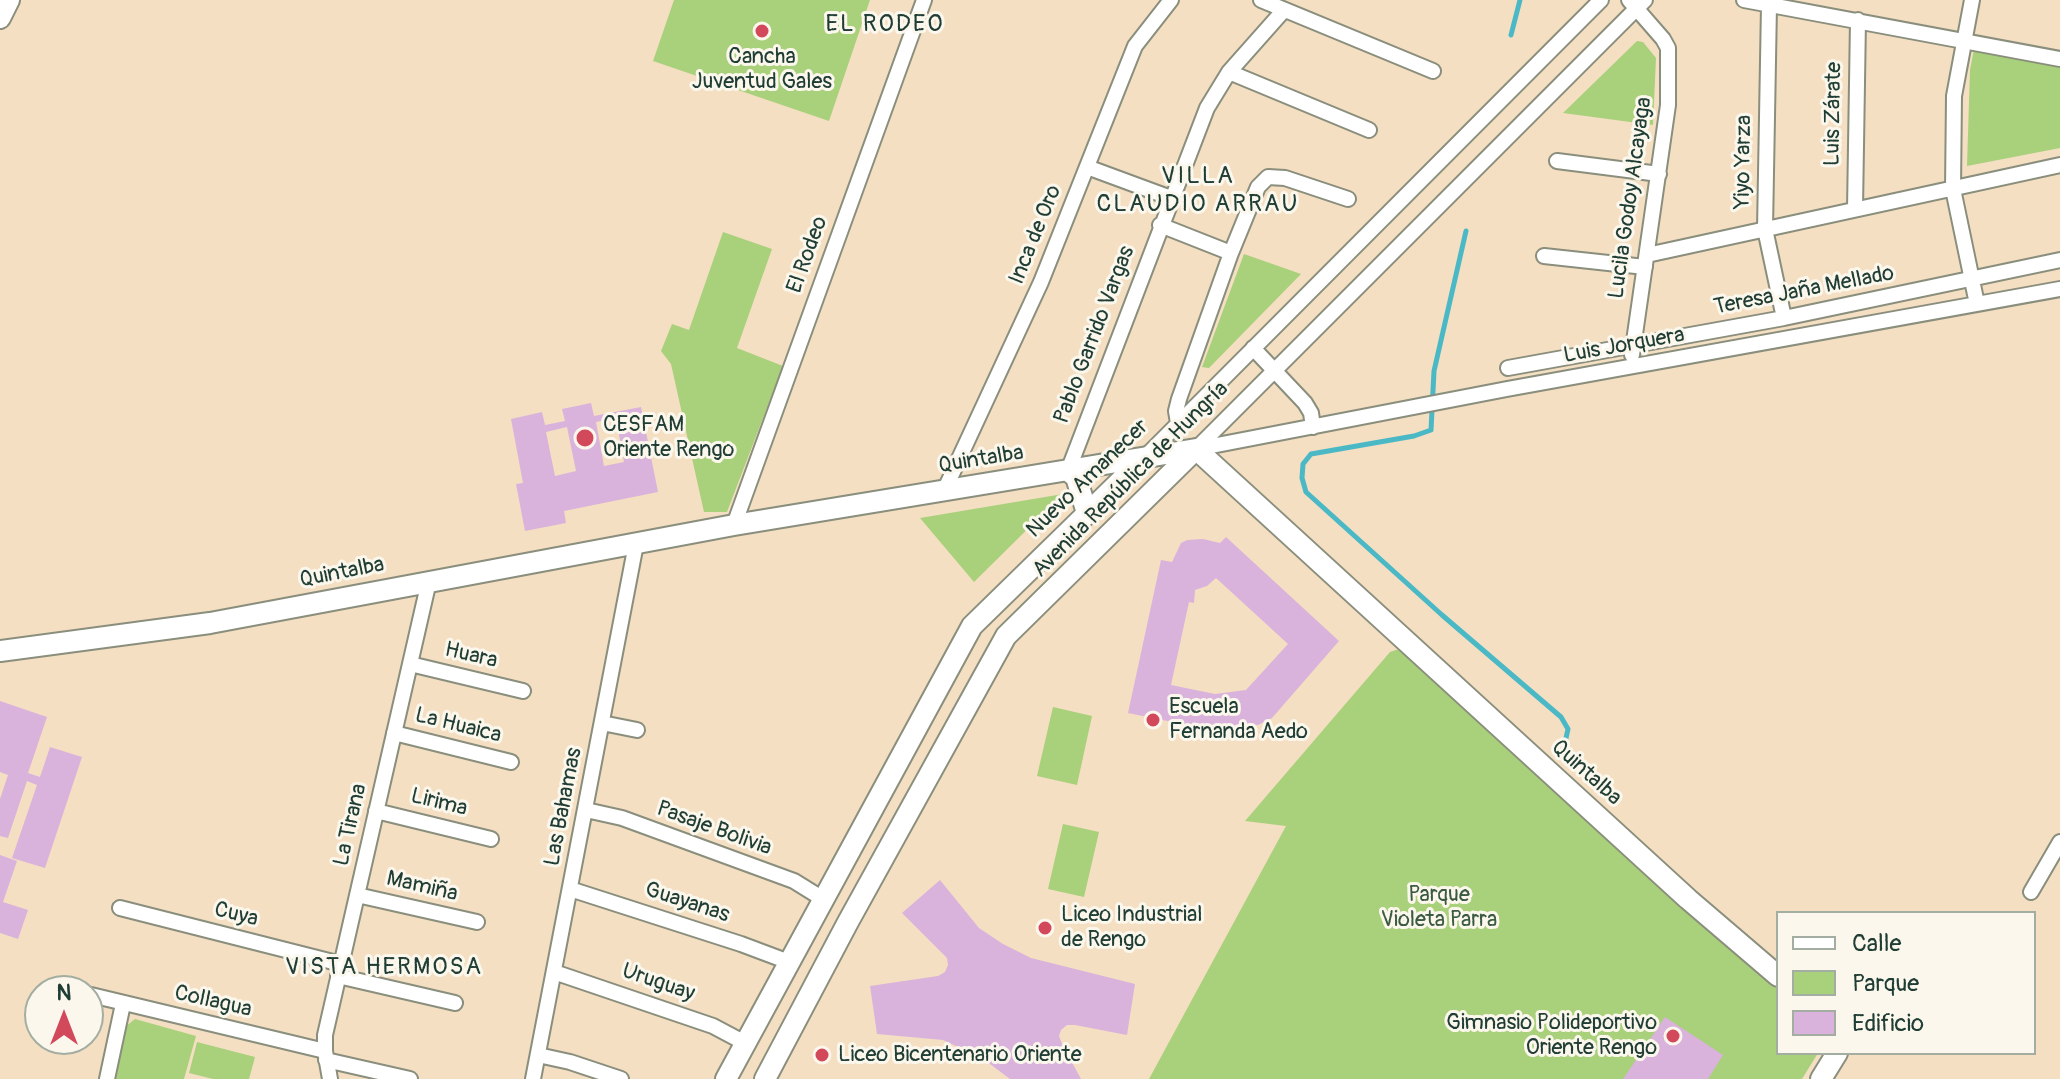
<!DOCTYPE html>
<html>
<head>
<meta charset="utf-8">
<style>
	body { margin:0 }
	#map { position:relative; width:2060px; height:1079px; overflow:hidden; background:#f4dfc3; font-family:Pangolin,sans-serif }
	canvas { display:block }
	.legend { position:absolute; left:1776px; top:911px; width:260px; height:144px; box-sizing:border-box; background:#fbf7ec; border:2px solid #a3ada2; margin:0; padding:10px 14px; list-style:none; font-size:24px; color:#1f3d34 }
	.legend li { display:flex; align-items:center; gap:16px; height:40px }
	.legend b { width:40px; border:2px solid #a3ada2 }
	.north { position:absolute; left:24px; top:975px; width:80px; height:80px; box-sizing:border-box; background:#fbf7ec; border:2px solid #a3ada2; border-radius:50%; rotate:0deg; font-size:22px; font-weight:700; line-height:32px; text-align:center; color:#1f3d34 }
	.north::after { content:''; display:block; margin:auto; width:28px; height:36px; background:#d1495b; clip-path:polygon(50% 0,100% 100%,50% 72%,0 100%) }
</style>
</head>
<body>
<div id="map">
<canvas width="2060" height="1079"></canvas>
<ul class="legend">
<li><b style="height:10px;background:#fff"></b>Calle</li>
<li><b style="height:22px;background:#a9d07a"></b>Parque</li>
<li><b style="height:22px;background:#d9b3db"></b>Edificio</li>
</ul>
<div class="north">N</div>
</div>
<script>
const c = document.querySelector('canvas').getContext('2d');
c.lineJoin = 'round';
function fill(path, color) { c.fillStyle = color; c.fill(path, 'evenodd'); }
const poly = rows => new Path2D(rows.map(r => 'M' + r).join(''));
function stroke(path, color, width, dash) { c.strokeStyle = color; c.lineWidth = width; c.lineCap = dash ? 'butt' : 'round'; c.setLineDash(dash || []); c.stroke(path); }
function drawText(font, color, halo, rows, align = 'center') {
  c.font = font + ' Pangolin,sans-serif'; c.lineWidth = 6; c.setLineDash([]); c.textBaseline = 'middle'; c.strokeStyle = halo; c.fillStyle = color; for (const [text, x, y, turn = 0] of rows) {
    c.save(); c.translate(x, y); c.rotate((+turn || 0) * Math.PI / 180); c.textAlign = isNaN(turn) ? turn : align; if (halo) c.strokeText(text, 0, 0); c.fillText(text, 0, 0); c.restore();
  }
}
fill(poly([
	[674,0,870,0,829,121,653,61],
	[1637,41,1643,42,1656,58,1653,125,1563,113],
	[1974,49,2060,66,2060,148,1967,166,1970,70],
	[723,232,772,249,737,348,783,366,727,512,704,512,671,364,661,351,672,324,689,330],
	[1244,254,1301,274,1209,368,1202,367],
	[1063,494,974,582,920,518],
	[1402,648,1778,979,1778,1053,1818,1053,1802,1079,1149,1079,1286,826,1245,821,1390,652],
	[1053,707,1092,716,1077,785,1037,776],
	[1063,824,1099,832,1084,897,1048,889],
	[135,1019,196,1036,184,1079,114,1079,125,1027],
	[197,1042,255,1057,249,1079,213,1079,189,1073]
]), '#a9d07a');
stroke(poly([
	[1511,35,1520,0],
	[1466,231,1434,371,1431,430,1414,436,1311,454,1303,464,1302,478,1306,492,1442,615,1561,717,1568,729,1563,752]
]), '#4bb8c6', 5);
fill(poly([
	[591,403,594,416,641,407,658,492,564,511,566,523,525,531,516,484,523,483,511,419,542,412,545,425,565,421,562,409],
	[616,418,624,462,604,466,596,422],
	[567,427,576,471,555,476,546,432],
	[1226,537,1339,641,1272,718,1258,725,1212,730,1128,713,1161,560,1172,562,1181,543,1187,540,1203,539,1220,543],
	[1216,578,1288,644,1246,690,1215,694,1171,685,1189,602,1194,603,1195,590,1207,586],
	[0,701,47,717,28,773,40,777,50,747,82,757,45,868,12,858,37,785,27,781,8,838,0,836,0,799,8,775,0,772],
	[0,855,17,861,3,902,28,910,18,939,0,933],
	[940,880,979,928,1003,944,1031,958,1135,984,1127,1035,1075,1025,1067,1025,1061,1030,1059,1036,1062,1044,1081,1079,1010,1079,982,1058,943,1040,877,1034,870,986,938,976,945,972,948,965,947,958,902,913],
	[1665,1017,1723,1055,1708,1079,1623,1079]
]), '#d9b3db');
const street = poly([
	[1261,0,1433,71],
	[1629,0,1663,39,1668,48,1668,105,1632,355],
	[1744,0,2060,59],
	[1972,0,1954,96,1953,189,1977,304],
	[1769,5,1765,229,1784,318],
	[1229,72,1369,130],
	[1557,161,1659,174],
	[1087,167,1171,198],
	[1855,209,1858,20],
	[1160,225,1231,253],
	[1647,255,2060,165],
	[1544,256,1645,267],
	[1253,348,1305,403,1311,413,1313,427],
	[1508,368,1784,318,2060,260],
	[1178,423,1176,411,1179,399,1231,253,1258,187,1268,177,1285,178,1348,199],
	[1196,449,1507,389,2060,289],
	[1196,449,1645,0],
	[1143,459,1601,0],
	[1068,471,1207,108,1229,72,1284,10],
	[945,489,1041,282,1135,46,1171,0],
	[734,525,924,0],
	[410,664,523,691],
	[602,723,637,730],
	[394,733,511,762],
	[586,810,622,818,794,881,823,899],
	[376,811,491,839],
	[570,889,741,944,789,962],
	[2031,892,2060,842],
	[357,895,477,922],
	[120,908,341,964],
	[554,972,713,1026,745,1043],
	[338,976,455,1003],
	[91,995,325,1051],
	[538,1055,570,1062,621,1079],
	[326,1060,410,1079],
	[107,1079,123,1004],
	[330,1079,325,1051,325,1035,429,581],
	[533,1079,636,544]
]);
const secondary = poly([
	[0,18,9,0],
	[1196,449,1688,899,1778,976],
	[1068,471,1076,477,1087,513],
	[0,651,210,623,734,525,1196,449],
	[726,1079,972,626,1143,459],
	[765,1079,848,922,1006,636,1196,449],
	[1821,1079,1837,1053]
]);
stroke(street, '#8a8e7c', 18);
stroke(secondary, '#8a8e7c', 24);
stroke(street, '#fff', 14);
stroke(secondary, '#fff', 20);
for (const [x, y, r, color] of [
	[762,31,8,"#d1495b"],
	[585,438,10,"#d1495b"],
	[1153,720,8,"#d1495b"],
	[1045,928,8,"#d1495b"],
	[1673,1036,8,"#d1495b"],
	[822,1055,8,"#d1495b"]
]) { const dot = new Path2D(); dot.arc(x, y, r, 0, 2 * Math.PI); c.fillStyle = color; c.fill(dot); stroke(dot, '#fbf7ec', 3); }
drawText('22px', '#1f3d34', '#fbf7ec', [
	["Cancha",762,57,"center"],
	["Juventud Gales",762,82,"center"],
	["CESFAM",603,425],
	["Oriente Rengo",603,450],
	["Escuela",1169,707],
	["Fernanda Aedo",1169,732],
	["Liceo Industrial",1061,915],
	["de Rengo",1061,940],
	["Gimnasio Polideportivo",1657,1023,"right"],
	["Oriente Rengo",1657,1048,"right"],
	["Liceo Bicentenario Oriente",838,1055]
], 'left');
drawText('22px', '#1f3d34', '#fbf7ec', [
	["Luis Zárate",1834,114,-89],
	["Yiyo Yarza",1744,162,-89],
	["Lucila Godoy Alcayaga",1631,198,-82],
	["Inca de Oro",1036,235,-68],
	["El Rodeo",808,255,-70],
	["Teresa Jaña Mellado",1804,291,-11],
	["Pablo Garrido Vargas",1095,335,-69],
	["Luis Jorquera",1624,346,-10],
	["Quintalba",981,460,-9],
	["Nuevo Amanecer",1088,479,-44],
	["Avenida República de Hungría",1131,480,-45],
	["Quintalba",342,573,-11],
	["Huara",471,656,13],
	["La Huaica",458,726,14],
	["Quintalba",1586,773,42],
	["Lirima",439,803,14],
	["Las Bahamas",564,807,-79],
	["La Tirana",351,825,-77],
	["Pasaje Bolivia",714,829,20],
	["Mamiña",422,887,13],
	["Guayanas",687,903,18],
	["Cuya",236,915,14],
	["Uruguay",658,983,19],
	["Collagua",213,1002,13]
]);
drawText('22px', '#3b5a42', '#fbf7ec', [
	["Parque",1439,895],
	["Violeta Parra",1439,920]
]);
c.letterSpacing = '2px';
drawText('24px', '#1f3d34', '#fbf7ec', [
	["EL RODEO",885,25],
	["VILLA",1198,177],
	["CLAUDIO ARRAU",1198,205],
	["VISTA HERMOSA",384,968]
]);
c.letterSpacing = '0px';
</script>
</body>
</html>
